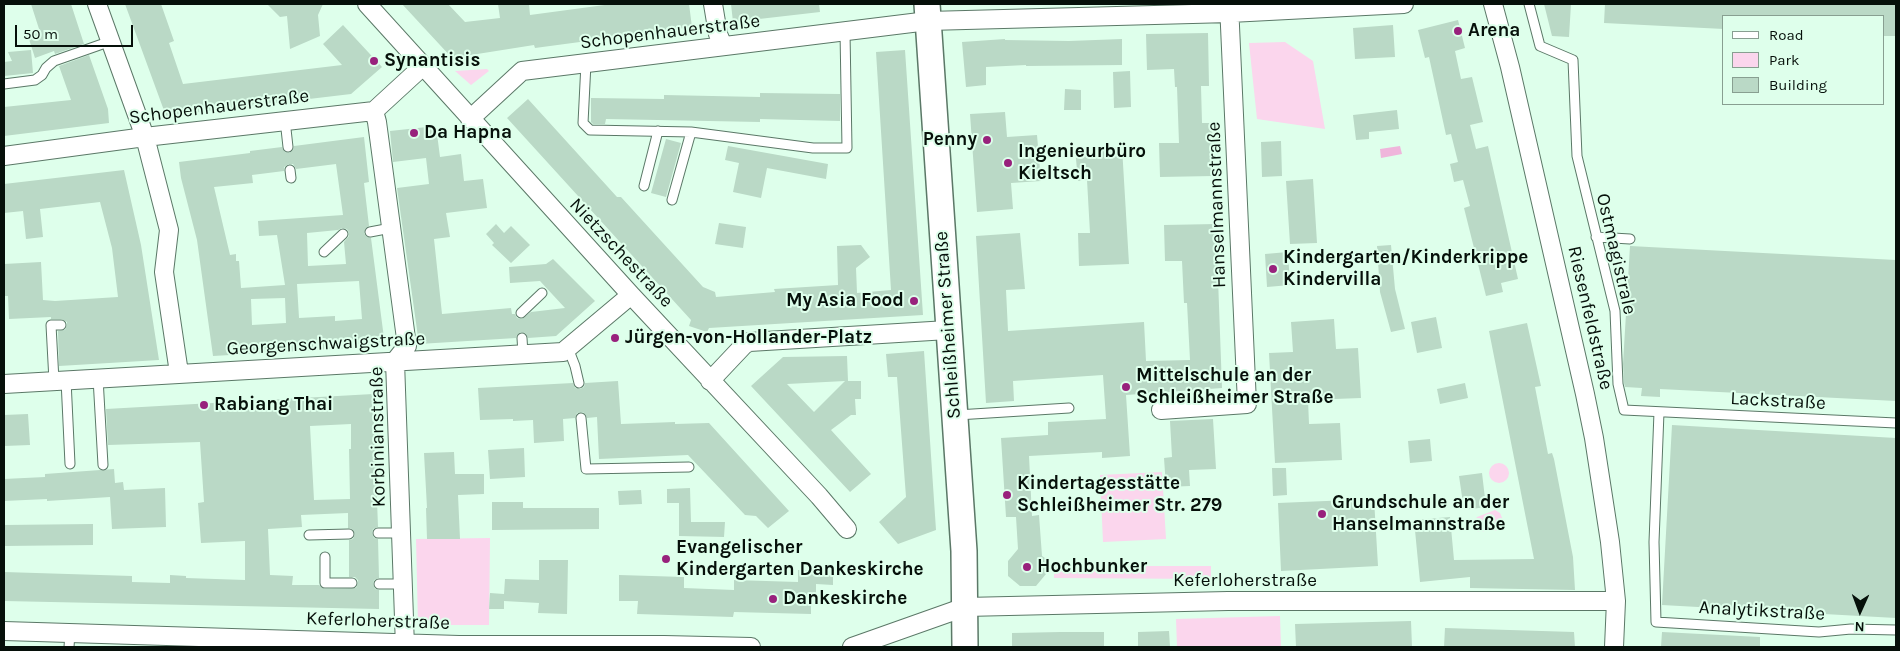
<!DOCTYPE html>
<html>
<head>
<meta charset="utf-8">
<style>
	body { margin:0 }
	#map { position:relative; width:1900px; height:651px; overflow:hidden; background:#deffeb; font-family:Karla,sans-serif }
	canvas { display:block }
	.frame { position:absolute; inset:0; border:5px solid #06100a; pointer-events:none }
	.legend { position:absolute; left:1722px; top:15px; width:162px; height:90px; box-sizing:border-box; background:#deffeb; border:1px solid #889f91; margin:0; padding:6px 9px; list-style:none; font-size:15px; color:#06100a }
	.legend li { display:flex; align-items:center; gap:10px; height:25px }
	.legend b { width:25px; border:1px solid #889f91 }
	.north { position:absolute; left:1835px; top:586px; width:50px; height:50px; -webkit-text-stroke:4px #deffeb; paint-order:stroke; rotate:182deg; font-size:14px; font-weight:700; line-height:20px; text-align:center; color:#06100a }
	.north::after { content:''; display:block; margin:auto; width:18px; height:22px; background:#06100a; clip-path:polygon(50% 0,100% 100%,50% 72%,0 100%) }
	.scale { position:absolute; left:15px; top:25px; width:118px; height:22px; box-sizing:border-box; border:2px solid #06100a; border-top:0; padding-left:6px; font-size:15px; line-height:18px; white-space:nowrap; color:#06100a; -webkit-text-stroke:4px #deffeb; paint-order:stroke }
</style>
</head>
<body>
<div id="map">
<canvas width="1900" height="651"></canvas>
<div class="frame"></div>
<ul class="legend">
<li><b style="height:6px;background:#fff"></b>Road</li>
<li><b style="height:14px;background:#fbd6ed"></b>Park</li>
<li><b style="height:14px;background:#bad9c6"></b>Building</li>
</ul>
<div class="north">N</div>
<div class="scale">50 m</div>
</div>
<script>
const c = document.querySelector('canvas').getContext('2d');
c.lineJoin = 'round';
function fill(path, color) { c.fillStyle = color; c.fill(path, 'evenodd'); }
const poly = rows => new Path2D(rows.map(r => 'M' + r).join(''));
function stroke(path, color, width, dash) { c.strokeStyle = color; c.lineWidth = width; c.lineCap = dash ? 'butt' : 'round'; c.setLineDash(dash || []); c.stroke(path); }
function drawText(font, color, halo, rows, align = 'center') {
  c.font = font + ' Karla,sans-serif'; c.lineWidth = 4; c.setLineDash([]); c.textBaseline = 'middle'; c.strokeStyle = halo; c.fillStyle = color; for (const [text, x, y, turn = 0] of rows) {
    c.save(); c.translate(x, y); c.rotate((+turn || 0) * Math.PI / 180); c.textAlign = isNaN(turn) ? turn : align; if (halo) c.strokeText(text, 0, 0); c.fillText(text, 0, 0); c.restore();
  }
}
fill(poly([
	[1285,42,1313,61,1325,129,1257,119,1249,43],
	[487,69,489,71,471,85,455,71],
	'1489 473a10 10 0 1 1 20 0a10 10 0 1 1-20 0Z',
	[1162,472,1166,539,1103,542,1100,475],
	[1495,510,1500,513,1503,520,1502,525,1499,530,1477,532,1474,522,1477,517],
	[490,538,489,625,418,625,416,539],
	[1054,566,1211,566,1211,579,1054,578],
	[1280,616,1281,647,1177,647,1176,619]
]), '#fbd6ed');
fill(poly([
	[1400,146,1402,154,1381,158,1380,149]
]), '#efb5db');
fill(poly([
	[31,4,71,4,84,44,55,54,54,51,35,58,28,36,40,32],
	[125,4,161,4,174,41,169,43,183,84,342,65,323,44,343,25,382,67,351,94,166,116],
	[267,4,323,4,318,15,320,36,290,49,287,16,280,17],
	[402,4,448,4,465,22,500,18,498,4,529,4,530,15,612,4,689,4,692,27,535,48,534,45,452,58],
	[731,4,819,4,820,12,733,22],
	[1544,4,1571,4,1569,37,1552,36],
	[1605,4,1896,4,1896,36,1884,36,1884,16,1724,16,1724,29,1604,23],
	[1458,20,1465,48,1455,51,1461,79,1472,77,1483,122,1470,125,1476,149,1488,146,1518,279,1501,283,1503,292,1486,296,1464,208,1470,206,1463,180,1454,182,1450,164,1458,162,1451,134,1446,135,1429,57,1425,58,1418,30],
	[1393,25,1395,57,1355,59,1353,28],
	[1208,33,1209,86,1201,86,1202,123,1212,123,1213,176,1160,177,1159,143,1179,143,1177,87,1175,87,1174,69,1147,70,1146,34],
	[1005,39,1005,40,1069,41,1122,39,1122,65,1026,66,1026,65,986,67,986,85,966,87,962,42],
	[31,50,33,73,4,76,4,62,12,61,8,52],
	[905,50,923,315,709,328,707,332,689,326,691,320,507,118,528,99,617,197,621,197,703,287,715,292,716,297,775,292,774,289,838,285,837,246,861,245,870,257,856,268,857,293,891,290,876,52],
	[89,55,108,109,109,123,4,136,4,107,71,100,59,66],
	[1130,71,1131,107,1114,108,1113,72],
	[1065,89,1081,90,1081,110,1064,110],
	[760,93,840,94,840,121,760,119,760,122,606,119,605,124,593,124,591,122,591,98,664,99,664,95,760,97],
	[1397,110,1399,129,1369,132,1369,139,1356,140,1353,115],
	[1005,112,1007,137,1037,135,1041,181,1011,183,1013,209,977,212,970,114],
	[436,126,440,157,461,154,464,181,483,179,487,208,446,213,450,237,434,239,442,314,511,308,512,314,515,314,517,318,522,319,531,312,565,308,540,281,510,283,509,267,546,264,553,259,595,301,556,336,528,338,525,333,521,332,517,335,516,338,419,344,397,188,429,184,426,158,393,162,390,131],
	[364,137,369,182,364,183,369,226,366,228,364,233,366,236,371,238,385,346,213,356,197,240,181,178,179,162,250,153,250,151,282,147,285,152,289,153,293,150,294,146],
	[289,164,293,164,296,169,336,164,343,215,258,221,259,236,277,235,285,285,241,288,239,261,236,261,236,254,230,255,214,187,253,183,252,175,284,171,284,167],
	[342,228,347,229,349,233,349,236,344,242,346,264,308,266,307,233,338,230],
	[359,281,362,319,335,321,335,316,299,318,297,284],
	[285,298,286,323,252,325,251,299],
	[666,139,681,143,666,197,651,193],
	[1281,141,1282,176,1262,177,1261,142],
	[728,146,828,164,826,179,767,168,761,198,733,192,739,163,725,160],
	[1122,147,1129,264,1079,266,1078,233,1090,233,1087,180,1078,181,1075,148],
	[124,170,141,245,159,360,59,366,58,331,65,330,67,325,67,322,61,319,51,319,51,317,9,319,8,296,4,296,4,264,41,262,43,300,55,301,118,297,112,248,100,202,40,209,43,237,26,239,23,211,4,213,4,184],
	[1313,179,1317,243,1290,244,1286,181],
	[719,223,746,227,743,248,715,244],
	[496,224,504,233,511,226,530,245,511,263,492,245,494,243,486,234],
	[1216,224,1222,388,1126,395,1130,456,1102,458,1102,452,1029,456,1032,516,1039,515,1042,556,1045,558,1046,574,1036,586,1020,586,1008,576,1008,561,1018,549,1016,517,1006,517,1001,438,1048,435,1048,422,1106,419,1103,375,1013,381,1014,401,986,403,976,236,1020,233,1025,289,1006,290,1008,331,1144,322,1146,361,1190,360,1187,303,1184,303,1182,261,1165,261,1164,225],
	[1391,245,1395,289,1405,329,1391,332,1380,292,1377,246],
	[1630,246,1896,260,1896,401,1660,389,1660,397,1641,396,1642,388,1625,387,1624,383,1623,364],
	[1288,252,1290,285,1267,287,1265,254],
	[1436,317,1442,348,1417,353,1411,322],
	[1334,319,1336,349,1358,348,1361,398,1308,400,1309,424,1340,423,1342,460,1275,463,1269,353,1293,352,1291,322],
	[1527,323,1541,386,1535,387,1548,454,1552,453,1554,459,1573,557,1575,590,1470,588,1470,577,1420,582,1414,520,1450,517,1454,560,1534,559,1489,331],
	[924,351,936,530,898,544,879,522,906,497,897,377,888,377,886,354],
	[847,356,848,381,861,381,861,399,855,399,856,415,851,415,831,430,871,474,850,492,751,386,783,357],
	[845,381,814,412,787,384],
	[618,381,621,424,675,422,675,424,709,423,789,511,768,528,756,516,745,515,688,455,599,459,597,417,587,418,583,412,577,413,575,418,563,419,564,441,534,443,533,420,513,421,513,419,480,420,478,388,573,383,575,388,580,389,584,387,585,383],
	[1465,383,1468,398,1440,404,1437,389],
	[373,394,378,527,373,529,372,533,374,538,378,539,379,578,374,580,373,584,375,589,379,590,379,609,4,601,4,572,132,576,132,582,170,583,170,575,186,576,186,578,245,580,245,541,201,543,198,503,204,502,200,442,108,445,106,409],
	[351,424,351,449,349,449,350,499,314,500,310,426],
	[348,513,348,528,352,529,355,534,353,539,349,540,349,577,355,577,358,580,358,583,356,588,325,589,319,585,292,585,293,576,270,575,268,529,302,527,301,515],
	[28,414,30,445,4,446,4,415],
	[1213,419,1216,469,1189,470,1190,486,1166,487,1164,458,1172,457,1170,421],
	[1672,425,1896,438,1896,618,1662,605],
	[1430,439,1432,461,1410,463,1408,441],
	[524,448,525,477,490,479,488,450],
	[454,452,455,474,484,474,484,494,458,495,460,539,427,539,426,508,427,508,424,453],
	[1272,468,1286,468,1287,495,1273,496],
	[114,469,115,483,123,482,124,490,165,488,166,527,112,529,110,497,47,501,47,499,4,501,4,479,45,477,45,474],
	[1482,473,1486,507,1464,510,1459,476],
	[690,488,691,522,725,522,724,537,679,536,679,503,667,503,667,489],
	[641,490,642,504,619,505,618,491],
	[1374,499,1378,566,1281,571,1278,503],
	[492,502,523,502,523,508,599,508,599,529,492,530],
	[93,524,93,545,4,546,4,525],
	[539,560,568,560,567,614,538,613,539,603,504,601,504,609,489,609,490,593,504,594,505,579,539,580],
	[798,570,833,571,833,585,816,584,816,602,811,602,811,614,734,612,733,617,637,614,638,601,619,601,619,575,684,577,684,588,734,590,734,580,798,582],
	[1411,621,1412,647,1296,647,1295,624],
	[1445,628,1574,632,1575,647,1444,647],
	[1169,631,1170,647,1138,647,1138,632],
	[1061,632,1104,632,1104,647,1012,647,1012,633],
	[1662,632,1760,637,1760,647,1661,647]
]), '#bad9c6');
const service = poly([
	[1529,4,1540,46,1573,60,1577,156,1615,311,1618,384,1624,410,1896,423],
	[586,63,583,123,590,130,691,132,813,148,847,148,845,32],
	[4,84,35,80,42,75,46,68,54,61,111,41],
	[285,120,288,147],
	[290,170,291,178],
	[644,186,658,131],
	[672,200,691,132],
	[370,232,391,228],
	[1596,237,1630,239],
	[324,252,343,234],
	[521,313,542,293],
	[522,338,523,354],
	[568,348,575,366,579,383],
	[98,378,103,465],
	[66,380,70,464],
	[54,381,51,325,61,325],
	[1659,412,1654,542,1656,622,1819,632,1851,629,1896,630],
	[957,415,1069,408],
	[581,418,586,469,689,467],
	[378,533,401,533],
	[309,535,349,534],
	[325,557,325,583,352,583],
	[379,584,403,584],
	[69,647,70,633]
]);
const minor = poly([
	[97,4,145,137,169,230,164,272,179,373],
	[367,4,631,295,819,496,847,529],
	[713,4,718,34,723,46],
	[1493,4,1510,67,1585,394,1594,438,1610,542,1616,601,1614,647],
	[374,111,377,122,407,346,395,361,405,647],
	[470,119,522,71,928,21,1230,13,1404,4],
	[4,156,145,137,374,111,423,66],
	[710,381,744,345,749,342,948,330],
	[4,384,563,352,631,295],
	[1161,410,1247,404,1229,4],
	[4,631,459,645,664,645,751,647],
	[852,647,965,607,1228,601,1616,601]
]);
const secondary = poly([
	[927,4,964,551,965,647]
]);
stroke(service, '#5b7867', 11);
stroke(minor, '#5b7867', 20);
stroke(secondary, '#5b7867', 28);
stroke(service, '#fff', 9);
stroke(minor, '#fff', 18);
stroke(secondary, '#fff', 25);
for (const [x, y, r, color] of [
	[1458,31,5,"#98217c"],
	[374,61,5,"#98217c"],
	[414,133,5,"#98217c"],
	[987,140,5,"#98217c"],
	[1008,163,5,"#98217c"],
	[1273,269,5,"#98217c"],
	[914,301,5,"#98217c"],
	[615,338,5,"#98217c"],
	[1126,387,5,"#98217c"],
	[204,405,5,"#98217c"],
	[1007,495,5,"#98217c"],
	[1322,514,5,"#98217c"],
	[666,559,5,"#98217c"],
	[1027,567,5,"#98217c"],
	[773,599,5,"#98217c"]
]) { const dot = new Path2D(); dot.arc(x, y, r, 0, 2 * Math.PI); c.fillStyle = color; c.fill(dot); stroke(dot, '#deffeb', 2); }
drawText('bold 19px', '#06100a', '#deffeb', [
	["Arena",1468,31],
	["Synantisis",384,61],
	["Da Hapna",424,133],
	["Penny",977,140,"right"],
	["Ingenieurbüro",1018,152],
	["Kieltsch",1018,174],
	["Kindergarten/Kinderkrippe",1283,258],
	["Kindervilla",1283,280],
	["My Asia Food",904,301,"right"],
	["Jürgen-von-Hollander-Platz",625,338],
	["Mittelschule an der",1136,376],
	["Schleißheimer Straße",1136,398],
	["Rabiang Thai",214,405],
	["Kindertagesstätte",1017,484],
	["Schleißheimer Str. 279",1017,506],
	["Grundschule an der",1332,503],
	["Hanselmannstraße",1332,525],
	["Evangelischer",676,548],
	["Kindergarten Dankeskirche",676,570],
	["Hochbunker",1037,567],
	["Dankeskirche",783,599]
], 'left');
drawText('19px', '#06100a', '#deffeb', [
	["Schopenhauerstraße",670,32,-7],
	["Schopenhauerstraße",219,107,-7],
	["Hanselmannstraße",1217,205,-92],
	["Nietzschestraße",621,253,47],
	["Ostmagistrale",1616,254,77],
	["Riesenfeldstraße",1590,318,77],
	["Schleißheimer Straße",948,325,-94],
	["Georgenschwaigstraße",326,344,-3],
	["Lackstraße",1778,401,3],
	["Korbinianstraße",378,437,-91],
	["Keferloherstraße",1245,581],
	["Analytikstraße",1762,611,3],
	["Keferloherstraße",378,621,2]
]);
</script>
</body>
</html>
